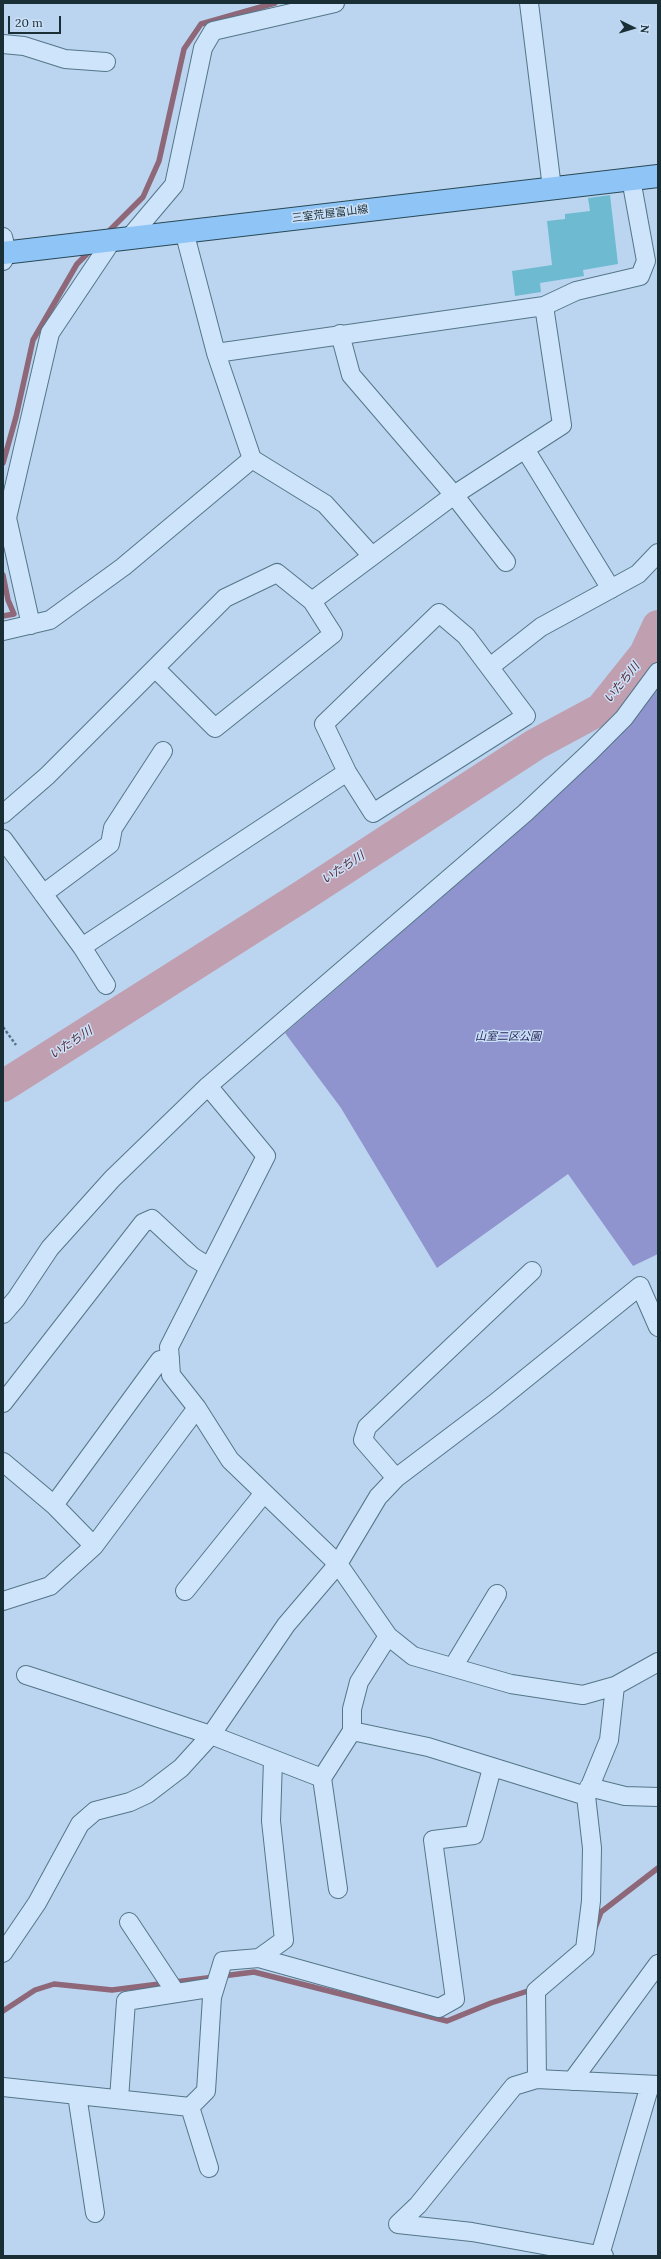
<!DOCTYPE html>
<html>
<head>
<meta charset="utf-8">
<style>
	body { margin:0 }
	#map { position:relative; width:661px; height:2259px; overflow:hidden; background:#bbd5f0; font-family:Lora,serif }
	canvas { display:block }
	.frame { position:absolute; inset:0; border:4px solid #1a2e36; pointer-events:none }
	.north { position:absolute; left:613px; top:8px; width:40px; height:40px; -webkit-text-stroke:3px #cbe0f7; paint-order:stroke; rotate:95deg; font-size:11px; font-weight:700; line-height:16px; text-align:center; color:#1a2e36 }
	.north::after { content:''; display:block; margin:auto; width:14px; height:18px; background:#1a2e36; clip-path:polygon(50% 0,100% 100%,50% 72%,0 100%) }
	.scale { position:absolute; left:8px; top:16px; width:53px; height:18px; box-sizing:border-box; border:2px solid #1a2e36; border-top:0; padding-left:5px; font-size:12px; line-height:14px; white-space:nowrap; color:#1a2e36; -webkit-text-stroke:3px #cbe0f7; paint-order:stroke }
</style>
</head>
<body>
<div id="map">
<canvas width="661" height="2259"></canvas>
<div class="frame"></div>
<div class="north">N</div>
<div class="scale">20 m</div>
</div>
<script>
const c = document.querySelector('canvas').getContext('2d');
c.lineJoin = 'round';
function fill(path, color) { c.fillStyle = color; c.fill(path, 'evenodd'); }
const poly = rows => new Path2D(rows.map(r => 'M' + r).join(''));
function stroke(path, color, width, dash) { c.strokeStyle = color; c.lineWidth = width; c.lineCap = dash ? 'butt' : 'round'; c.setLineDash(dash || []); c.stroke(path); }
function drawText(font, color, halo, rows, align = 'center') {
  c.font = font + ' Lora,"Noto Sans JP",serif'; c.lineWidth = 3; c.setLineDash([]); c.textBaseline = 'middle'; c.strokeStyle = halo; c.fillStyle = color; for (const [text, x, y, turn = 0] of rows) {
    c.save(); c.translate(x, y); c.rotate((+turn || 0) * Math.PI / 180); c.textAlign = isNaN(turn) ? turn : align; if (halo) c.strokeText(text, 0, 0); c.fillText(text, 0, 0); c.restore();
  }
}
fill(poly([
	[658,685,658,1254,633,1266,568,1174,437,1268,341,1108,285,1033,532,819,633,719]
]), '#8f94ce');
stroke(poly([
	[107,233,143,197,159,161,184,49,201,24,275,3],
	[3,463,16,417,33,340,77,264,92,249],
	[3,575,8,600,14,614,3,616],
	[595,1928,601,1912,658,1868],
	[3,2011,35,1990,54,1984,112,1990,254,1972,447,2021,491,2003,534,1989]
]), '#8e6778', 5.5);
stroke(poly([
	[3,1086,304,895,536,744,601,709,645,654,658,626]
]), '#c09fb0', 32);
fill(poly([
	[610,195,618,264,583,270,584,276,540,283,541,292,515,296,512,271,552,265,547,221,565,219,565,214,590,211,588,198]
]), '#6ebbd1');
const minor = poly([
	[529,3,552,188],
	[3,44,24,46,65,59,106,62],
	[184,231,216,353,252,459,325,504,372,556],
	[3,237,7,253,3,261],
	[130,237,174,185,203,48,213,31,335,3],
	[340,334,351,375,454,495,506,562],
	[216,353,544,306,576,291,640,276,646,261,631,179],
	[525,449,611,589],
	[439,613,466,636,526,716,373,813,347,772,324,724,439,613],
	[31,625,7,518,50,333,113,239],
	[3,631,50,620,123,567,252,459],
	[490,667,541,627,638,574,658,553],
	[155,668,215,728,333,634,312,601],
	[3,814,47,776,225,598,277,573,312,601,454,495,562,425,544,306],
	[3,839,82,947,106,985],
	[43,894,110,844,113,828,163,751],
	[82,947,347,772],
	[208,1086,266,1156,169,1347,171,1375,197,1408,230,1460,338,1564,388,1636,413,1656,511,1684,583,1695,615,1686,658,1662],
	[3,1314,16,1299,50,1248,112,1179,208,1086,525,813,590,752,624,718,658,672],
	[3,1403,143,1223,152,1219,193,1257,209,1267],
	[3,1462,54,1505,94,1546],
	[396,1478,494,1404,640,1286,658,1327],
	[54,1505,160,1360,170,1358],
	[185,1591,264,1493],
	[3,1601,50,1586,94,1546,197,1408],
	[388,1636,359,1682,352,1709,352,1731,428,1747,586,1796],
	[453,1667,497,1594],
	[26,1675,211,1735,322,1778,352,1731],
	[322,1778,338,1889],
	[589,1787,625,1796,658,1797],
	[129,1922,176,1993],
	[3,1953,37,1903,80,1824,95,1811,130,1802,147,1794,181,1768,211,1735,286,1625,338,1564,378,1497,396,1478,363,1440,367,1427,532,1271],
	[259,1958,284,1940,271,1821,273,1760],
	[537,2079,536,1991,585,1949,591,1901,592,1848,586,1796,609,1740,615,1686],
	[572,2081,658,1964],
	[3,2087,190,2107,206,2091,212,1997,223,1961,259,1958,439,2008,455,1999,433,1840,474,1835,492,1768],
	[77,2095,95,2213],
	[119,2099,126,2001,215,1987],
	[190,2107,209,2168],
	[398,2224,418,2205,514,2086,537,2079,658,2085],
	[398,2224,472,2232,604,2256],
	[600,2255,650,2085]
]);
const major = poly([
	[3,253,658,176]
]);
stroke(minor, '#547688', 20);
stroke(major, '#294955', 24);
stroke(poly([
	[3,1027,16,1045]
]), '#547688', 2.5, [3, 2]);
stroke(minor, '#cee4fb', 18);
stroke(major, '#8fc4f7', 22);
drawText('11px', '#1a2e36', '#cbe0f7', [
	["三室荒屋富山線",330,214,-7]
]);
drawText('italic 11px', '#221f54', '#cbe0f7', [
	["山室二区公園",508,1037]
]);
drawText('italic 12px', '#572834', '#cbe0f7', [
	["いたち川",622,683,-51],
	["いたち川",343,868,-33],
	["いたち川",71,1043,-33]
]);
</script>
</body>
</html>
